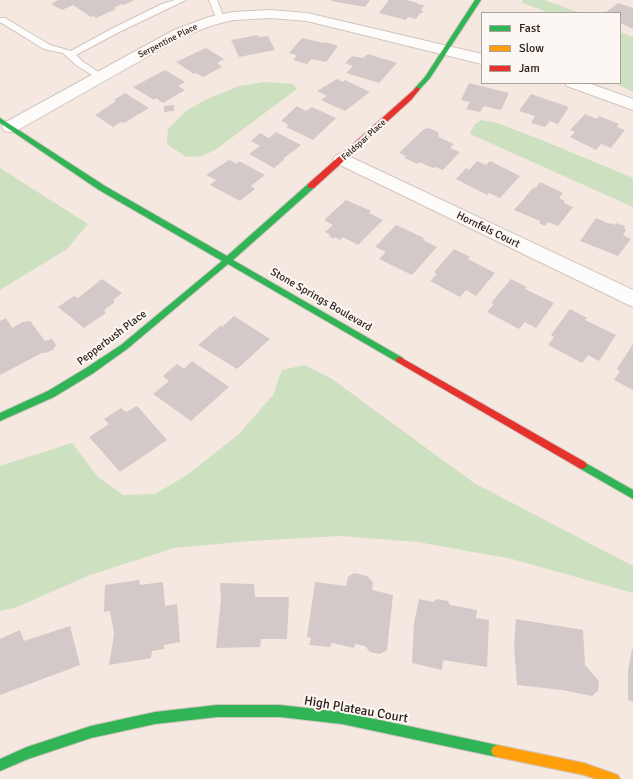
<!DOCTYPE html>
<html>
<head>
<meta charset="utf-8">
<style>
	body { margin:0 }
	#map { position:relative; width:633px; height:779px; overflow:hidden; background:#f5e8e0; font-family:Signika,sans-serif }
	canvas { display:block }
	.legend { position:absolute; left:481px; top:12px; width:140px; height:72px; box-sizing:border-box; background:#fdf7f3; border:1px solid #a9a19c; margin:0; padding:5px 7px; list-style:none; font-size:12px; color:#2a201a }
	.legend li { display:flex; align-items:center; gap:8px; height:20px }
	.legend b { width:20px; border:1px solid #a9a19c }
</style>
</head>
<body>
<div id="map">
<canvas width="633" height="779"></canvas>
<ul class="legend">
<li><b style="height:5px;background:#30b455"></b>Fast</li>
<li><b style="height:5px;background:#ff9f0a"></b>Slow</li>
<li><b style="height:5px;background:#e5322d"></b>Jam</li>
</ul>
</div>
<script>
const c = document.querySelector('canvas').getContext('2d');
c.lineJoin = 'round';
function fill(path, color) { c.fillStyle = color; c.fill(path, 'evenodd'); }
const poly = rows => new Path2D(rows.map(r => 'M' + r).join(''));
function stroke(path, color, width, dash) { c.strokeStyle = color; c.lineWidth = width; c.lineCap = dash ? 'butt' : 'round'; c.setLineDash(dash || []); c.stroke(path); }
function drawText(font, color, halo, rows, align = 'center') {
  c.font = font + ' Signika,sans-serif'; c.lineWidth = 4; c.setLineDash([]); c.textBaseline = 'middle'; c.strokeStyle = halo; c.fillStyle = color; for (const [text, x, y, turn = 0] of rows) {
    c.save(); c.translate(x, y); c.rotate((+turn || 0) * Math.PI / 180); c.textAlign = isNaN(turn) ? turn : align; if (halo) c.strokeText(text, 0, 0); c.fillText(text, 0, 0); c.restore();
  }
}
fill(poly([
	[523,0,544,0,580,13,549,13,523,3],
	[620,32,633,37,633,92,615,83,620,83],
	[265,82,293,84,297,89,215,150,202,156,186,157,167,144,168,129,186,111,205,100,239,86],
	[481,120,497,123,544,141,633,178,633,207,470,134,474,125],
	[0,168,88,224,67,249,0,290],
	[305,365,332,379,474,483,633,566,633,593,512,559,418,542,340,536,250,541,174,548,90,575,17,607,0,611,0,466,72,443,98,477,123,495,155,494,187,475,238,435,273,395,282,370]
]), '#cde0c0');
fill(poly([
	[58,0,134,0,124,5,122,4,114,8,116,9,96,18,93,16,91,17,73,5,62,10,51,4],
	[370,0,365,7,331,1,331,0],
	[389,0,406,0,418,3,417,4,424,5,421,10,423,11,422,13,420,13,416,19,408,17,406,20,379,13],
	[618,3,633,8,633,29,620,23,620,13,605,13],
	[258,35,259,37,268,36,275,50,239,57,231,40],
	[302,38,324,43,325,42,338,46,326,62,312,59,307,64,293,60,297,55,289,53],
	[206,48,224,59,217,63,222,67,203,77,196,73,194,74,176,62],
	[368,54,397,63,379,83,346,73,353,66,345,63,352,56,363,58],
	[165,70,185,82,178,86,185,90,163,103,156,98,154,100,133,87],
	[337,79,343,82,345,80,370,92,345,111,321,100,327,96,317,91],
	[469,83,509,93,501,110,484,106,480,112,466,109,470,102,461,100],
	[125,93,149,108,124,123,121,122,113,127,95,115,116,101,114,100],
	[531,94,569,107,558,124,550,121,545,127,531,123,535,116,519,111],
	[174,105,174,111,164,112,164,106],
	[297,106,306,111,312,107,336,118,313,140,286,127,289,125,281,121],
	[585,114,597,119,599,116,619,124,617,127,625,130,611,148,601,144,596,150,570,137,575,132,570,130],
	[429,128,438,132,439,136,438,137,454,144,450,148,460,152,443,170,435,167,433,168,419,162,418,164,404,158,406,156,399,153,424,129],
	[276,132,301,145,283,159,285,159,274,168,249,154,260,146,251,141,260,133,269,138],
	[229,160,237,164,239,161,265,175,251,186,255,189,240,201,210,185,216,180,206,175],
	[477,161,486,165,490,161,520,176,500,198,489,193,487,195,456,179,466,168,469,170],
	[540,182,563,193,559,198,565,201,564,203,573,207,558,226,548,222,545,226,539,223,540,221,514,210,534,187,536,188],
	[346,200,371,211,369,213,383,220,358,245,343,237,340,240,335,237,333,239,329,236,331,235,325,232,333,225,324,220],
	[596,218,610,224,611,223,615,225,616,223,625,226,624,228,626,230,623,235,631,239,618,256,580,241],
	[396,225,424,238,423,240,437,247,412,275,379,259,386,252,375,247],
	[454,249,470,257,468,259,495,273,476,296,466,290,460,297,430,281,437,274,434,272],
	[102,279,122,293,113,300,115,302,104,310,106,313,84,328,58,307,74,296,78,298],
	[511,279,527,287,525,289,554,303,536,328,525,322,519,329,487,312,494,304,491,303],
	[570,309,587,318,585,320,616,335,599,361,588,355,582,363,548,345,554,337,551,335],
	[234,316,270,339,237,369,198,345,220,326,222,327],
	[6,318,12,328,23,322,30,321,45,341,52,339,56,345,53,350,45,353,42,353,0,375,0,321],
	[633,344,633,390,614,380,620,371,617,369],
	[192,361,229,387,191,421,153,394,169,381,163,376,177,364,184,369],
	[137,406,167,440,120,472,89,437,109,424,104,419,121,408,126,412],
	[354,573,367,576,373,582,372,590,393,595,387,650,380,654,370,652,365,646,355,644,354,648,332,643,330,647,309,645,311,638,307,637,315,582,346,586,348,577],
	[139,580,140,585,163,582,165,606,177,604,180,642,164,645,164,649,152,651,151,658,109,665,114,634,110,611,104,612,105,585],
	[220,583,254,584,255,597,289,597,287,639,261,639,260,647,216,648,221,599],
	[419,599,433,602,437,599,448,601,450,605,477,610,476,618,489,620,487,667,443,660,442,670,412,663,414,623],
	[516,619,583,630,585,665,599,681,598,691,592,696,562,690,517,685,514,645],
	[70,626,80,665,0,695,0,639,20,630,24,641],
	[632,649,633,649,633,702,628,700,628,671]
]), '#d4c9c9');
const lane = poly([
	[175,0,186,0,119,32,76,55,82,61,103,75,104,77,103,79,100,80,76,65,63,53,44,49,0,22,0,18,5,18,50,45,71,51,113,28,162,4,175,0],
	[209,0,217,0,224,18,223,20,217,20,209,0]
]);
const street = poly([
	[270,10,307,13,482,54,482,64,307,21,270,18,233,20,213,25,184,36,16,131,10,132,4,131,2,127,4,123,174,30,209,17,233,12,270,10],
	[565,83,588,83,633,99,633,110,567,86,565,83],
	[342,153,633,290,633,307,336,163,333,159,336,155,342,153]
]);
const fast = poly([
	[475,0,481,0,430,78,419,90,415,90,414,89,425,77,475,0],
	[0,118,105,186,227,256,308,184,314,184,314,188,233,260,403,358,404,360,403,362,397,362,228,264,127,349,92,374,54,397,0,421,0,413,48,391,86,368,121,345,222,261,99,190,0,123,0,118],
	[582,461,633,490,633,499,579,468,577,465,579,462,582,461],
	[217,705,280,705,342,712,497,745,501,747,503,751,501,755,497,757,342,724,280,717,217,717,155,724,91,738,28,759,0,771,0,759,27,747,91,726,155,712,217,705]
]);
const slow = poly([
	[497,745,584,763,618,775,620,779,596,779,584,775,497,757,493,755,491,751,493,747,497,745]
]);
const jam = poly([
	[417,87,420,89,411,100,314,188,308,188,308,184,417,87],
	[400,357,585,462,587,465,585,468,582,469,579,468,397,362,396,360,397,358,400,357]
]);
stroke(lane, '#d0c5be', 2);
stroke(street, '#d0c5be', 2);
stroke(fast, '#d0c5be', 2);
stroke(slow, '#d0c5be', 2);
stroke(jam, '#d0c5be', 2);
fill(lane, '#fefcfa');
fill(street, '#fefcfa');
fill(fast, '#30b455');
fill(slow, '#ff9f0a');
fill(jam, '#e5322d');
drawText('9px', '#2a201a', '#fdf7f3', [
	["Serpentine Place",168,41,-27],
	["Feldspar Place",364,140,-42]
]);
drawText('11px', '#2a201a', '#fdf7f3', [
	["Hornfels Court",488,230,26],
	["Stone Springs Boulevard",321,300,30],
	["Pepperbush Place",112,338,-37]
]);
drawText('13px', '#2a201a', '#fdf7f3', [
	["High Plateau Court",356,710,10]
]);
</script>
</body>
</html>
